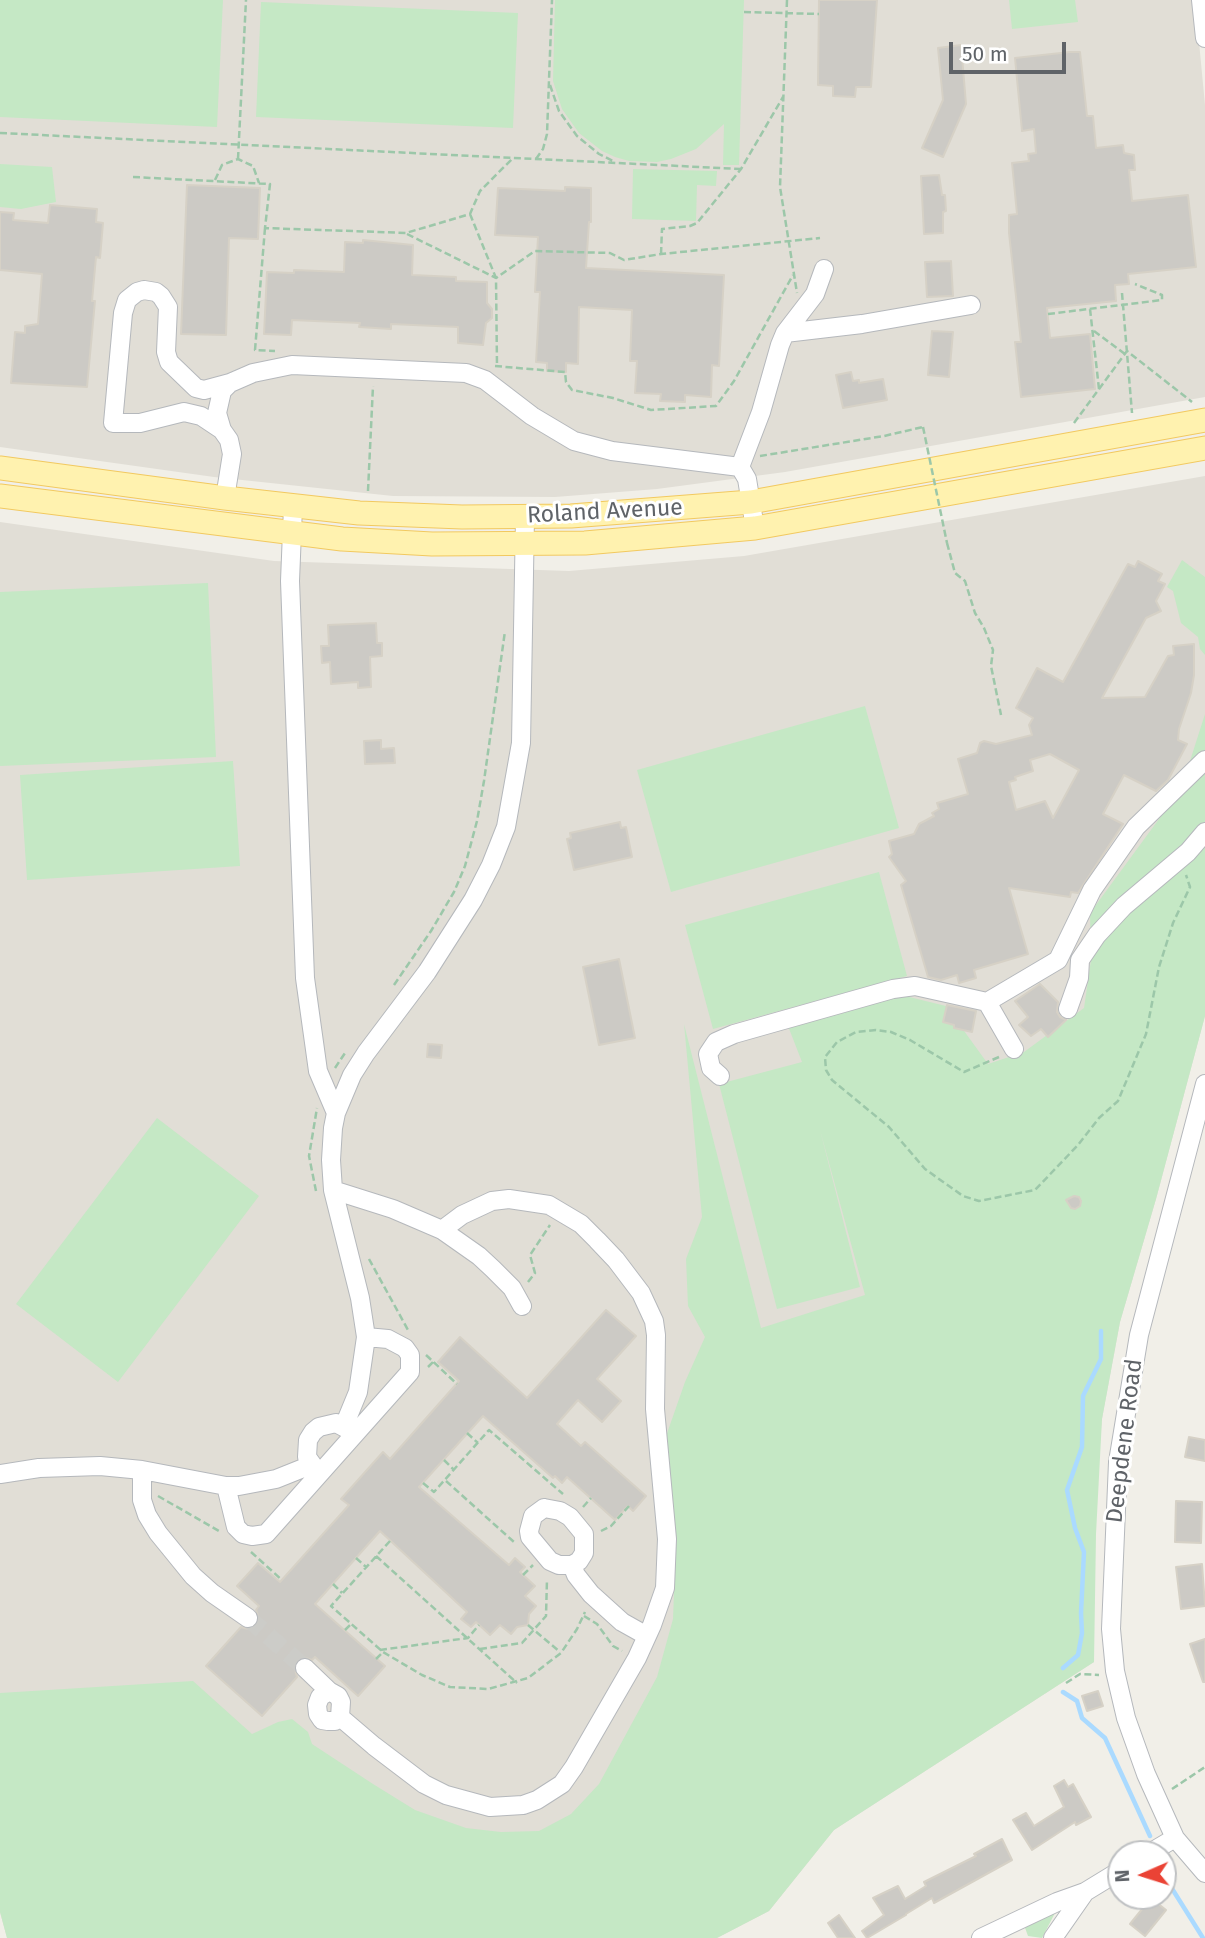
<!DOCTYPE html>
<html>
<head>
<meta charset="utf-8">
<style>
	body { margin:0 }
	#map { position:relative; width:1205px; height:1938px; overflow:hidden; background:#f1efe8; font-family:"Fira Sans",sans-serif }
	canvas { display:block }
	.north { position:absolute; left:1107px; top:1840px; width:70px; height:70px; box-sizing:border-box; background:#fff; border:2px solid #bfc1c3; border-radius:50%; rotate:267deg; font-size:19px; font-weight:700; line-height:28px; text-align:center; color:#5f6368 }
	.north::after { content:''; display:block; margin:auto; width:24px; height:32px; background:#ea4335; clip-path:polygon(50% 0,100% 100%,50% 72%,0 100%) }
	.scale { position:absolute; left:949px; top:42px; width:117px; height:32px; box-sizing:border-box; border:4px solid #5f6368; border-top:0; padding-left:9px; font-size:21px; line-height:24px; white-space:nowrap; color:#5f6368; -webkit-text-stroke:5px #fff; paint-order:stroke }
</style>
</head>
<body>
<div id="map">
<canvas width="1205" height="1938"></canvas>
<div class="north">N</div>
<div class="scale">50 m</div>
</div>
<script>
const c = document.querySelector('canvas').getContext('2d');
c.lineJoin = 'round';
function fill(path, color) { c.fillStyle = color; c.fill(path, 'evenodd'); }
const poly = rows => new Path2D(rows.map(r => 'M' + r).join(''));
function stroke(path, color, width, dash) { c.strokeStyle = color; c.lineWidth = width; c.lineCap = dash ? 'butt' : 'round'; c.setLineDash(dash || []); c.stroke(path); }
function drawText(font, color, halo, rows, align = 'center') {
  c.font = font + ' "Fira Sans",sans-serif'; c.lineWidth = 6; c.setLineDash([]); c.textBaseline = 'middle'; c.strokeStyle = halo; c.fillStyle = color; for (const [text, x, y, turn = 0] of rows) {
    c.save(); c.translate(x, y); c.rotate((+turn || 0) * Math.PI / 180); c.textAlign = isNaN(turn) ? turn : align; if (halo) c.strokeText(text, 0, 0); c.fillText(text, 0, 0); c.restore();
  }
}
fill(poly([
	[0,0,1195,0,1205,105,1205,397,785,472,657,489,555,497,393,496,214,477,0,447],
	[1205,476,1205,1016,1156,1199,1120,1322,1102,1419,1092,1541,1094,1662,834,1830,769,1911,717,1938,7,1938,0,1912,0,522,274,561,569,571,744,556]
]), '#e1ded6');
fill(poly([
	[0,0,223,0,217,127,0,117],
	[555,0,744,0,739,165,723,165,724,124,696,149,671,159,657,162,629,161,615,157,602,151,579,133,562,109,553,81],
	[1009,0,1075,0,1078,22,1012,29],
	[261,2,518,13,513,128,256,117],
	[0,164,52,167,56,202,21,209,0,207],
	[633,169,717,171,716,186,697,185,696,221,632,219],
	[1182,560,1205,577,1205,655,1200,649,1198,637,1181,623,1173,591,1167,587],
	[208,583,216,757,0,766,0,592],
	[865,706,899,828,671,892,637,770],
	[1205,714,1205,1016,1156,1199,1120,1322,1102,1419,1096,1534,1094,1662,834,1830,769,1911,717,1938,7,1938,0,1912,0,1693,193,1681,252,1734,278,1722,292,1719,308,1732,312,1744,373,1784,415,1810,466,1828,501,1832,539,1831,571,1814,599,1784,657,1677,673,1619,676,1539,665,1439,685,1382,705,1337,688,1306,686,1259,702,1217,684,1024,761,1328,865,1295,820,1130,860,1287,777,1309,719,1084,802,1062,788,1026,897,994,946,1006,988,1064,1024,1052,1084,1008,1091,960,1090,913,1181,789],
	[233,761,240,866,27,880,20,775],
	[879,872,907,976,713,1029,685,925],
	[157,1118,259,1196,118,1382,16,1304],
	[1055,1913,1042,1938,1028,1936,1024,1925]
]), '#c5e8c5');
stroke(poly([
	[1063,1668,1078,1655,1082,1633,1081,1613,1084,1552,1075,1528,1067,1490,1082,1447,1083,1396,1101,1359,1101,1331],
	[1063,1692,1077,1701,1082,1718,1105,1738,1150,1836],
	[1168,1868,1171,1887,1203,1938]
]), '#aadaff', 4.5);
const building = poly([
	[819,0,877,0,871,87,856,87,855,97,833,96,833,86,818,85,819,0],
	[961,45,966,104,943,157,922,148,943,100,938,48,961,45],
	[1070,52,1080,52,1087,116,1093,116,1096,148,1123,145,1124,153,1134,155,1135,170,1129,170,1132,201,1188,195,1196,267,1128,274,1129,284,1115,285,1116,301,1047,308,1050,338,1090,334,1095,389,1021,397,1015,342,1021,342,1009,233,1009,215,1017,214,1012,163,1029,161,1028,154,1036,153,1034,129,1022,131,1015,58,1070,52],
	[939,175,942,195,945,195,946,211,943,212,943,233,924,234,921,176,939,175],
	[187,185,260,188,258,239,229,238,226,335,181,334,187,185],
	[565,187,591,188,591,222,589,222,586,268,724,275,719,366,712,365,711,397,685,395,685,402,660,401,661,394,635,393,637,361,630,361,632,310,579,307,578,364,566,363,566,372,547,371,547,363,536,362,540,292,535,292,538,237,495,235,498,188,565,191,565,187],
	[50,205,97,209,96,222,103,223,100,258,96,257,92,301,95,301,87,387,11,383,15,332,25,333,25,326,38,324,42,274,0,270,0,212,14,213,13,220,48,223,50,205],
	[363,240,413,245,412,275,456,277,456,281,487,282,487,303,492,309,492,318,486,323,483,345,458,343,458,327,391,324,391,329,359,327,360,323,292,320,291,335,264,334,267,272,294,273,294,270,344,272,345,242,363,243,363,240],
	[951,261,953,296,927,297,925,262,951,261],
	[932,331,953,332,949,377,928,375,932,331],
	[851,372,853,381,859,380,859,383,883,379,887,400,843,408,836,375,851,372],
	[1138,561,1162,574,1158,581,1165,584,1156,601,1161,611,1146,618,1102,698,1145,697,1168,656,1174,655,1173,646,1194,644,1194,675,1191,693,1179,729,1178,740,1187,744,1168,780,1156,791,1124,775,1103,814,1123,824,1078,893,1071,892,1070,897,1009,888,1028,954,974,970,976,978,959,983,957,975,941,980,928,977,901,885,906,881,889,857,892,854,889,841,914,834,919,824,934,816,932,813,939,809,937,803,968,794,958,759,977,753,980,743,984,741,996,744,1032,735,1029,725,1033,718,1016,708,1037,668,1063,682,1128,564,1135,567,1138,561],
	[1050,754,1079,770,1053,818,1045,801,1016,810,1009,782,1016,780,1015,777,1033,771,1030,760,1050,754],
	[376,623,377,643,382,643,382,656,370,657,371,687,358,688,358,682,331,684,330,662,322,663,321,646,329,646,328,625,376,623],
	[381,740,381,749,394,748,395,763,365,764,364,741,381,740],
	[620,822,621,828,626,827,632,857,574,870,567,839,571,838,570,833,620,822],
	[619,959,635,1038,599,1045,583,967,619,959],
	[1040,984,1058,1002,1057,1012,1060,1017,1066,1020,1048,1037,1041,1029,1031,1036,1019,1025,1028,1017,1015,1001,1040,984],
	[947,1005,976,1011,972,1032,954,1028,954,1025,943,1022,947,1005],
	[428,1044,442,1045,441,1058,427,1057,428,1044],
	[1074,1196,1079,1197,1081,1201,1080,1206,1075,1209,1071,1208,1066,1200,1074,1196],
	[606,1310,636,1336,597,1379,621,1401,602,1422,578,1400,557,1424,581,1446,585,1442,646,1496,633,1511,628,1506,615,1520,567,1477,562,1483,555,1476,553,1478,483,1416,419,1487,509,1565,515,1558,525,1567,520,1572,535,1586,525,1596,536,1606,529,1614,528,1625,517,1627,511,1634,500,1625,490,1635,476,1622,471,1627,461,1619,467,1612,380,1531,315,1604,385,1666,358,1696,315,1657,312,1660,303,1657,294,1665,297,1677,262,1716,206,1666,241,1627,248,1629,258,1624,259,1618,256,1610,259,1606,237,1586,258,1563,280,1582,349,1505,341,1499,383,1452,390,1459,459,1381,438,1362,460,1337,527,1398,606,1310],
	[1189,1437,1205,1440,1205,1461,1185,1457,1189,1437],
	[1176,1501,1202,1502,1201,1543,1175,1542,1176,1501],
	[1202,1564,1205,1606,1181,1609,1176,1567,1202,1564],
	[1205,1639,1205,1682,1203,1682,1190,1644,1205,1639],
	[1098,1691,1103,1706,1087,1711,1082,1696,1098,1691],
	[1064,1780,1068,1787,1073,1784,1091,1817,1076,1825,1075,1822,1032,1850,1013,1820,1026,1813,1034,1826,1064,1807,1054,1786,1064,1780],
	[1002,1839,1012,1860,934,1903,932,1898,906,1914,906,1915,867,1938,862,1931,884,1915,873,1898,898,1886,905,1899,926,1886,924,1882,976,1856,974,1854,1002,1839],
	[1151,1898,1166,1910,1145,1936,1130,1924,1151,1898],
	[839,1915,855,1938,838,1938,828,1923,839,1915]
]);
fill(building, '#cccac5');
stroke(building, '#d6d1c6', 2);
stroke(poly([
	[248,1618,305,1668]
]), '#ccccc8', 18, [18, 9]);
const minor = poly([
	[1201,0,1205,38],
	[785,333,862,324,971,305],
	[222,430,201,416,184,412,140,423,113,423,123,313,127,300,137,292,144,290,156,292,161,296,168,307,166,352,169,362,196,388,204,390,230,383],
	[740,467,761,412,780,345,785,333,815,294,824,269],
	[740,467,747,479,755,528],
	[225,498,232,454,229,440,222,430,217,413,222,391,230,383,253,373,292,365,466,373,485,380,532,416,574,441,612,451,740,467],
	[293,507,290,581,305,978,318,1071,336,1113],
	[987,1002,1014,1049],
	[1068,1009,1079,978,1080,960,1097,935,1124,906,1188,852,1205,832],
	[720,1076,711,1068,708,1054,716,1042,734,1034,893,989,915,986,987,1002,1058,960,1092,890,1136,827,1205,760],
	[1205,1084,1139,1335,1118,1462,1111,1629,1115,1671,1126,1718,1146,1774,1175,1838,1205,1873],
	[333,1190,393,1209,442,1230,479,1256,493,1269,512,1288,522,1306],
	[344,1426,358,1392,366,1337,360,1298,333,1190,331,1160,333,1128,336,1113,352,1075,366,1053,427,972,473,900,491,865,506,827,521,743,525,517],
	[142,1470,142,1500,147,1515,158,1533,193,1576,212,1593,248,1618],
	[317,1471,307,1457,308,1440,313,1432,319,1427,336,1423,351,1431],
	[0,1474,39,1468,100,1466,142,1470,226,1486,239,1486,276,1479,311,1465],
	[226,1486,236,1527,243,1534,252,1536,266,1534,410,1372,410,1355,405,1348,388,1339,366,1337],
	[544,1508,560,1511,570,1517,584,1534,584,1553,579,1561,572,1565,559,1565,550,1561,530,1537,529,1531,533,1516,544,1508],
	[572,1565,576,1575,591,1594,622,1622,647,1636],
	[305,1668,329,1691,338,1696,341,1702,340,1717,335,1721,328,1721,322,1720,318,1714,317,1705,320,1697,329,1691],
	[340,1717,374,1746,424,1784,446,1795,490,1807,523,1805,537,1800,562,1784,574,1767,637,1658,652,1625,665,1588,667,1539,655,1409,656,1335,654,1321,641,1293,616,1260,597,1240,581,1224,549,1205,509,1199,492,1201,462,1215,442,1230],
	[1148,1854,1175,1838],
	[981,1938,1057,1902,1085,1892,1121,1870],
	[1053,1938,1085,1892]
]);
const major = poly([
	[0,468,225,498,359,513,462,517,571,516,751,502,1205,420],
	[0,496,342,539,432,544,585,543,755,528,1205,448]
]);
stroke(minor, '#b5b8bc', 20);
stroke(major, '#f2c960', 25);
stroke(poly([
	[787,0,780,187,797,293],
	[744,12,819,14],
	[550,85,559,111,577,136,599,154,613,161],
	[0,133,741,169],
	[238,159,246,0],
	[536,159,543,149,547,134,552,0],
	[133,177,270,184,265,228,406,233,470,214,480,191,512,159],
	[215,180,222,165,238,159,253,166,259,183],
	[470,214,496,278,497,366],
	[265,228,255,350,275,351],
	[407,234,496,278,535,251,610,253,624,260,661,254,820,238],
	[661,254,662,229,690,226,697,223,741,169,783,97],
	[1122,293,1132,413],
	[1090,309,1099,389],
	[1048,314,1162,300,1162,295,1135,284],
	[1094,331,1125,354],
	[495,366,565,372,566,382,572,390,613,398,651,410,716,406,734,381,793,275],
	[1074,423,1127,351,1192,402],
	[760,456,884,436,923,427],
	[368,491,373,386],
	[947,543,955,573,965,581,975,613,984,628,993,650,991,666,1001,715],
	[394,985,431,931,454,892,465,866,477,821,484,781,505,631],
	[999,1057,964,1072,910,1040,891,1032,876,1030,856,1032,837,1042,825,1057,826,1070,832,1080,889,1127,925,1169,963,1196,979,1201,1035,1190,1078,1145,1099,1118,1118,1101,1146,1034,1159,967,1173,923,1190,887,1186,875],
	[335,1068,345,1053],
	[316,1191,309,1156,317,1108],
	[369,1259,408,1330],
	[528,1282,535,1273,530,1255,550,1225],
	[426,1355,457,1384],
	[428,1367,433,1362],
	[467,1433,478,1443],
	[444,1460,454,1470],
	[446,1481,514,1542],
	[423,1483,434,1492,489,1430,563,1494],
	[158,1496,219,1531],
	[583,1507,591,1498],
	[601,1531,611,1526,629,1506],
	[390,1541,331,1606,383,1652,422,1675,450,1687,488,1689,528,1678,561,1653,577,1629,585,1612],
	[251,1552,282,1580],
	[376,1556,517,1683],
	[356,1558,366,1567],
	[523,1575,533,1565],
	[333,1584,342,1593],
	[584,1616,597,1624,613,1646,622,1651],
	[528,1625,560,1652],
	[345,1630,351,1624],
	[480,1649,522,1643,546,1616,547,1579],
	[380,1650,468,1638,479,1625],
	[376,1659,383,1652],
	[1066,1683,1080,1674,1099,1675],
	[1172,1789,1205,1767]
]), '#9cc7a9', 2.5, [7, 3.5]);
stroke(minor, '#fff', 18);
stroke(major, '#fff2af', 23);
stroke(poly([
	[923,427,947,543]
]), '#9cc7a9', 2.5, [7, 3.5]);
drawText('23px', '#5f6368', '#fff', [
	["Roland Avenue",605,512,-3],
	["Deepdene Road",1125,1441,-83]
]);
</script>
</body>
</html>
